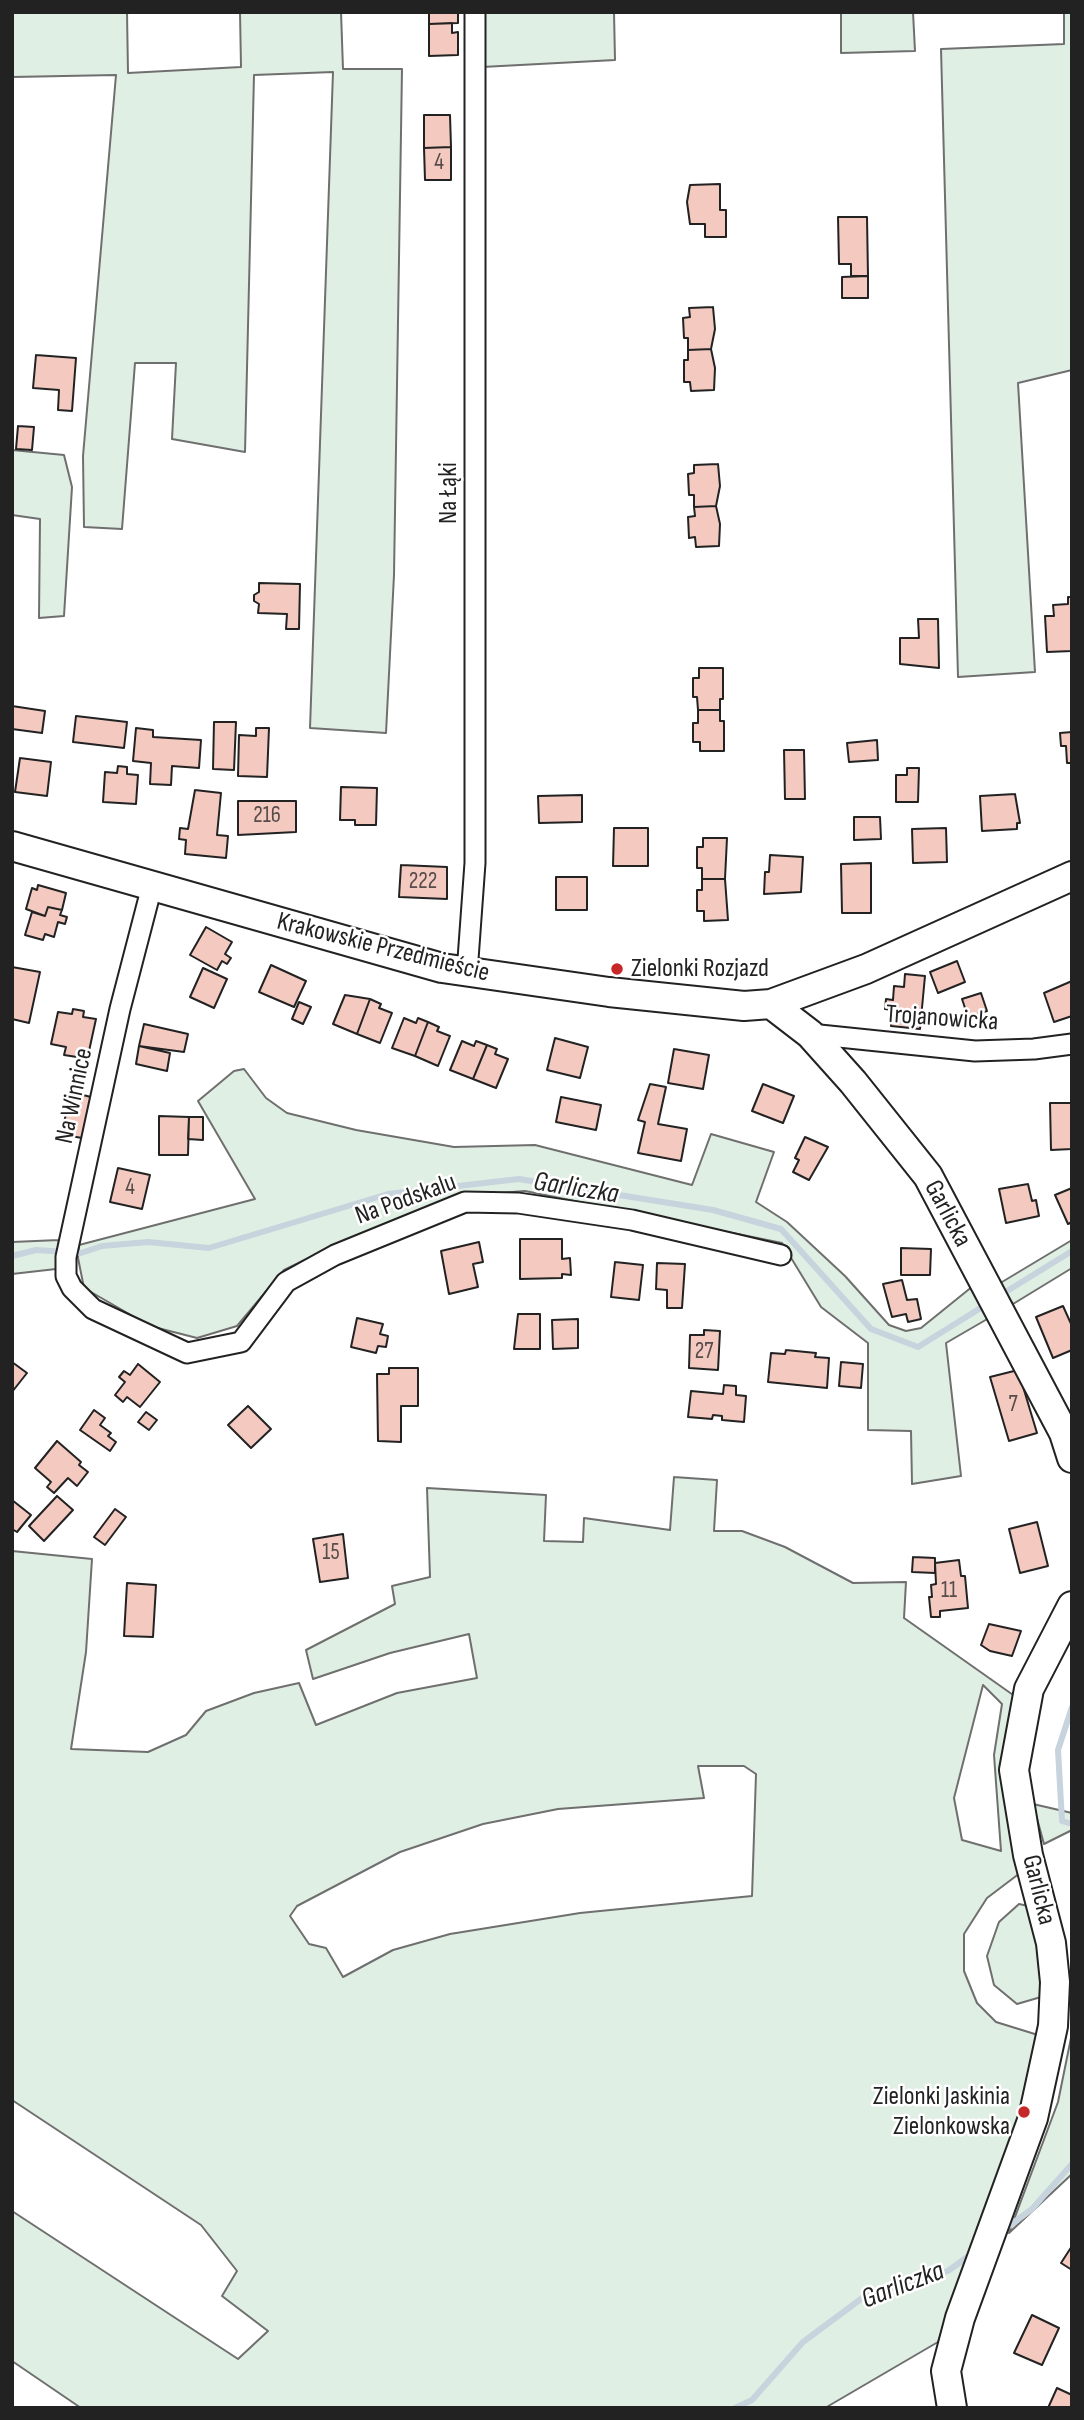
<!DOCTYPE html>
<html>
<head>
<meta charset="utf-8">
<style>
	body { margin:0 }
	#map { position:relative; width:1084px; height:2420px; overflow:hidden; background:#fff; font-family:"Sofia Sans Condensed",sans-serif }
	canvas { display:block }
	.frame { position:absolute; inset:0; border:14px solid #222; pointer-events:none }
</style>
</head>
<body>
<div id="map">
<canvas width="1084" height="2420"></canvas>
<div class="frame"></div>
</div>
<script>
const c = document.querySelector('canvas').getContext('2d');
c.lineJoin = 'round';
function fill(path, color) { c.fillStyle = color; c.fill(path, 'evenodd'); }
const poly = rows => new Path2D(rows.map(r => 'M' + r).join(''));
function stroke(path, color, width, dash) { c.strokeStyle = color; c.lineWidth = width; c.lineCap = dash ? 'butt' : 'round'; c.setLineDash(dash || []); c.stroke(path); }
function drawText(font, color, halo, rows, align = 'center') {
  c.font = font + ' "Sofia Sans Condensed",sans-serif'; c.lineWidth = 5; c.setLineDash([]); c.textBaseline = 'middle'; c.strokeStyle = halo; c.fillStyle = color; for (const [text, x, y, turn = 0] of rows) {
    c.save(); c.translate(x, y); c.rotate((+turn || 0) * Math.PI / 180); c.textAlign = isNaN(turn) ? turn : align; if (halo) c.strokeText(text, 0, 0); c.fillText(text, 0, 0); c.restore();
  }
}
const green = poly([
	[12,12,127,12,128,73,241,67,240,12,341,12,343,69,402,69,394,575,386,733,310,728,333,72,254,75,245,452,172,439,176,363,135,363,122,529,84,527,83,456,116,75,12,77,12,12],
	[481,12,614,12,615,60,482,67,481,12],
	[841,12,913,12,915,51,841,53,841,12],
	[1064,12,1072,12,1072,370,1018,383,1035,672,958,677,941,49,1064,44,1064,12],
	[12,450,64,455,72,487,64,616,39,618,40,519,12,515,12,450],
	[244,1069,266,1098,287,1113,356,1130,454,1147,535,1145,692,1185,711,1134,774,1152,756,1202,787,1222,845,1276,889,1325,906,1331,921,1328,973,1286,989,1318,946,1343,961,1476,912,1484,911,1431,868,1430,868,1343,821,1307,782,1243,525,1191,463,1196,332,1247,284,1270,237,1326,197,1338,150,1326,84,1288,78,1258,79,1245,255,1199,198,1101,234,1071,244,1069],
	[59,1240,56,1269,12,1274,12,1242,59,1240],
	[1072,1240,1072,1268,1013,1304,997,1285,1072,1240],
	[674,1477,717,1480,714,1531,742,1531,785,1547,853,1583,906,1582,904,1618,1016,1697,1024,1870,987,1898,964,1934,964,1971,977,2003,996,2022,1038,2035,1030,2085,938,2342,825,2408,81,2408,12,2361,12,2211,238,2359,268,2331,222,2296,237,2271,201,2225,12,2100,12,1551,92,1559,86,1652,71,1749,148,1752,186,1735,206,1711,254,1693,299,1683,316,1725,397,1693,477,1678,469,1634,390,1653,313,1679,306,1650,395,1604,392,1586,430,1577,427,1488,546,1495,544,1541,583,1542,584,1518,670,1530,674,1477],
	[983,1685,1002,1704,994,1755,1001,1851,962,1840,954,1798,983,1685],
	[698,1766,744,1766,756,1774,752,1896,580,1913,450,1934,393,1950,343,1977,326,1948,309,1944,290,1916,297,1906,400,1852,483,1824,558,1809,704,1798,698,1766],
	[1033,1804,1072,1813,1072,1830,1044,1844,1033,1804],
	[1019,1904,1033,1907,1043,1965,1041,1997,1017,2004,994,1985,987,1956,999,1922,1019,1904],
	[1072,2033,1072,2174,1009,2233,1058,2102,1072,2033]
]);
fill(green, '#e0efe3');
stroke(green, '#6f6f6f', 2);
stroke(poly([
	[12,1256,36,1250,81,1253,102,1246,148,1242,209,1248,388,1194,519,1179,713,1210,781,1229,871,1329,918,1347,987,1304],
	[999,1296,1072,1251],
	[1072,1707,1058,1750,1062,1821,1072,1824],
	[1002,2231,1032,2209,1072,2164],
	[735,2408,752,2400,803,2342,865,2296,948,2271,974,2252]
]), '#c7d3dd', 6);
const building = poly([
	[429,12,458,12,458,23,429,24,429,12],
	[452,23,452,33,458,32,458,55,429,56,429,24,452,23],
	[424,115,450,115,451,147,424,148,424,115],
	[451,147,451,180,425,180,424,148,451,147],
	[720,184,720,210,726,210,726,237,705,237,705,224,690,224,687,202,690,185,720,184],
	[838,217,867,217,868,276,851,276,851,264,839,264,838,217],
	[868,276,868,298,842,298,842,277,868,276],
	[713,307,715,329,711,349,688,350,688,338,684,338,683,318,690,317,689,308,713,307],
	[711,349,715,368,714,390,691,391,690,382,684,382,684,360,688,360,688,350,711,349],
	[36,355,76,358,72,411,58,410,59,390,33,388,36,355],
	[18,426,34,427,32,450,16,449,18,426],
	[718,464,720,486,716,506,694,507,694,495,689,495,688,474,694,473,694,465,718,464],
	[716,506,720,524,719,546,696,547,695,537,689,538,688,517,695,516,694,507,716,506],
	[259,583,300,584,299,629,286,629,287,614,258,613,259,604,254,601,254,595,259,592,259,583],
	[1068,597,1072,597,1072,651,1047,652,1045,616,1054,616,1053,605,1068,604,1068,597],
	[918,619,938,619,939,668,900,664,900,638,919,638,918,619],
	[699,668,723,668,723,699,720,699,720,710,698,710,697,697,693,697,693,678,699,678,699,668],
	[12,706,45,711,42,733,12,729,12,706],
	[698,710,720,710,720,721,724,721,724,751,700,751,700,742,693,742,693,723,698,723,698,710],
	[76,716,127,722,124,748,73,742,76,716],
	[214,722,236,722,234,770,213,769,214,722],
	[136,728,153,730,153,737,201,740,199,768,172,766,171,785,150,784,151,763,133,761,136,728],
	[256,728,269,728,267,777,238,776,239,735,256,736,256,728],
	[1072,732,1072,763,1067,763,1066,746,1061,746,1060,733,1072,732],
	[877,740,878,760,849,762,847,743,877,740],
	[784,750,804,750,805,799,785,799,784,750],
	[20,758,51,762,47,796,15,792,20,758],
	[118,766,127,767,127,774,138,775,136,804,103,802,105,772,117,773,118,766],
	[907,768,919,768,918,802,896,802,896,775,907,775,907,768],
	[341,787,377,788,376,825,355,825,355,820,340,820,341,787],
	[195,790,221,793,217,835,228,836,226,858,185,854,186,840,179,839,180,828,188,829,195,790],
	[1015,794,1020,823,1017,823,1017,829,982,831,980,796,1015,794],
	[582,795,582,822,539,823,538,796,582,795],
	[238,801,296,801,296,832,238,835,238,801],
	[854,817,880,817,881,839,854,840,854,817],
	[614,828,648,828,648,866,613,866,614,828],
	[946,828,947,862,913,863,912,829,946,828],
	[703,838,727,838,725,879,702,879,702,868,697,868,697,847,703,847,703,838],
	[770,855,803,857,801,892,764,894,765,872,769,872,770,855],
	[871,863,871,913,842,913,841,864,871,863],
	[401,865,447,867,447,899,399,897,401,865],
	[556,877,587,877,587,910,556,910,556,877],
	[702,879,725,879,728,920,704,921,704,911,697,911,697,890,702,890,702,879],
	[38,885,66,893,62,910,48,907,45,916,26,909,32,888,37,890,38,885],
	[48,907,62,910,60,915,67,917,65,924,58,922,54,937,45,934,43,940,25,935,32,912,45,916,48,907],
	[206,927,232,942,225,954,231,958,227,964,222,961,217,970,190,955,206,927],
	[957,961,965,982,938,993,930,972,957,961],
	[271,965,306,981,294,1007,259,992,271,965],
	[12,967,40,972,29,1023,12,1019,12,967],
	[203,968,227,979,214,1008,190,997,203,968],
	[905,974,925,976,920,1029,891,1026,892,1010,885,1009,886,999,893,1000,894,986,904,987,905,974],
	[1072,981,1072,1016,1054,1022,1044,993,1072,981],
	[981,993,987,1011,968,1017,962,999,981,993],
	[345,995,370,999,357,1034,333,1024,345,995],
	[370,999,381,1004,379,1008,392,1013,380,1043,357,1034,370,999],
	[299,1002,311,1007,303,1024,292,1019,299,1002],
	[73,1009,84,1011,83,1017,96,1019,89,1051,79,1049,77,1057,64,1055,66,1047,51,1044,58,1012,72,1014,73,1009],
	[404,1018,416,1023,418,1018,428,1022,415,1056,392,1048,404,1018],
	[428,1022,439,1027,437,1031,450,1036,438,1066,415,1056,428,1022],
	[144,1024,188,1034,184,1052,139,1046,144,1024],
	[555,1038,588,1047,580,1078,547,1070,555,1038],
	[462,1041,474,1046,476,1041,487,1045,473,1079,450,1070,462,1041],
	[487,1045,497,1049,495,1054,508,1059,496,1088,473,1079,487,1045],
	[139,1046,170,1053,167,1071,136,1064,139,1046],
	[674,1049,709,1055,703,1089,668,1083,674,1049],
	[650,1084,666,1087,658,1124,687,1129,681,1161,638,1153,645,1122,638,1120,650,1084],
	[763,1084,794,1096,783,1123,752,1111,763,1084],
	[71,1092,91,1097,82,1138,65,1135,66,1128,63,1127,71,1092],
	[561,1097,601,1105,596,1130,556,1122,561,1097],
	[1050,1103,1072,1103,1072,1149,1051,1150,1050,1103],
	[159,1116,189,1117,188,1155,159,1155,159,1116],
	[189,1117,203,1117,203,1140,188,1139,189,1117],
	[805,1137,828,1147,809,1180,793,1172,799,1160,795,1158,805,1137],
	[118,1168,150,1175,142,1209,110,1202,118,1168],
	[1028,1184,1032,1201,1036,1200,1039,1216,1006,1223,999,1189,1028,1184],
	[1072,1188,1072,1222,1068,1224,1055,1195,1072,1188],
	[520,1239,562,1239,562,1259,570,1258,571,1275,562,1274,562,1278,520,1279,520,1239],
	[479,1242,483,1262,473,1264,478,1287,449,1294,441,1251,479,1242],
	[901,1248,931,1249,930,1275,901,1275,901,1248],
	[615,1262,643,1265,639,1300,611,1297,615,1262],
	[657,1263,685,1264,682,1308,667,1308,667,1290,656,1289,657,1263],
	[902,1280,907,1300,917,1299,921,1319,908,1322,906,1314,892,1317,883,1284,902,1280],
	[1063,1306,1072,1326,1072,1350,1053,1358,1036,1317,1063,1306],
	[518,1314,540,1314,540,1349,514,1349,518,1314],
	[357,1318,383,1324,380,1334,388,1336,386,1347,378,1346,376,1353,351,1347,357,1318],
	[578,1319,578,1348,553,1349,552,1320,578,1319],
	[704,1330,720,1331,718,1370,689,1368,690,1335,704,1335,704,1330],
	[786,1350,816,1353,815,1357,829,1358,827,1388,768,1382,771,1353,785,1354,786,1350],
	[12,1362,27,1373,12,1392,12,1362],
	[841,1362,863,1364,861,1388,839,1386,841,1362],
	[138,1364,160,1382,140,1407,127,1397,123,1402,115,1395,125,1382,119,1377,124,1371,130,1375,138,1364],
	[389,1368,418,1368,418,1406,401,1406,401,1442,378,1441,377,1374,389,1374,389,1368],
	[1018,1370,1037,1433,1009,1441,990,1377,1018,1370],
	[724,1385,736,1386,736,1395,746,1396,744,1422,722,1420,722,1416,713,1415,712,1419,688,1417,691,1391,723,1394,724,1385],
	[248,1406,271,1429,251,1448,228,1425,248,1406],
	[94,1410,105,1418,100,1425,111,1433,108,1436,116,1442,110,1451,80,1430,94,1410],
	[146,1412,157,1420,149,1430,138,1422,146,1412],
	[57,1441,81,1462,79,1465,88,1472,77,1486,68,1478,54,1493,47,1487,51,1482,35,1468,57,1441],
	[57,1496,73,1510,44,1541,29,1526,57,1496],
	[12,1500,31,1515,17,1532,12,1529,12,1500],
	[115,1509,126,1517,105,1545,94,1537,115,1509],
	[1037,1522,1048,1566,1020,1573,1009,1529,1037,1522],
	[343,1534,348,1578,320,1582,313,1539,343,1534],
	[913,1557,935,1558,935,1573,912,1572,913,1557],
	[959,1560,961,1576,965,1576,968,1608,940,1611,940,1617,931,1617,929,1597,932,1597,931,1585,936,1584,935,1563,959,1560],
	[127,1583,156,1585,153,1637,124,1636,127,1583],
	[989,1624,1021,1631,1012,1656,990,1651,981,1645,989,1624],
	[1072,2246,1072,2270,1061,2263,1072,2246],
	[1032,2315,1059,2328,1042,2365,1014,2353,1032,2315],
	[1057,2388,1072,2395,1072,2408,1048,2408,1057,2388]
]);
fill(building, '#f3c9c0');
stroke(building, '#222', 2);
const street = poly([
	[152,886,120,1009,66,1257,66,1276,72,1288,93,1309,187,1353,241,1342,286,1282,335,1255,465,1202,518,1203,632,1220,781,1255],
	[467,973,475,863,475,12],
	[810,1034,975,1051,1034,1049,1072,1044]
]);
const secondary = poly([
	[12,846,442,968,609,992,744,1006,771,1004,866,969,1072,876],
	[771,1004,810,1034,853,1082,928,1176,1064,1433,1072,1458],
	[952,2408,946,2371,960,2318,1033,2118,1053,2026,1055,1982,1051,1943,1028,1855,1014,1770,1029,1689,1072,1606]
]);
stroke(street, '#222', 23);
stroke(secondary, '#222', 32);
stroke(street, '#fff', 19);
stroke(secondary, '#fff', 28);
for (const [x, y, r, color] of [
	[617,969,7,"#c62828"],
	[1024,2112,7,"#c62828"]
]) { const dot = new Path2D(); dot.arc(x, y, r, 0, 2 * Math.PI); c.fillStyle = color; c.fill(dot); stroke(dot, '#fff', 2.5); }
drawText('23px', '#564c4a', null, [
	["4",439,163],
	["216",267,816],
	["222",423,882],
	["4",130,1188],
	["27",704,1352],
	["7",1013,1405],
	["15",331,1553],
	["11",949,1591]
]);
drawText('26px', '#222', '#fff', [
	["Na Łąki",449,493,-90],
	["Krakowskie Przedmieście",383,948,14],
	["Trojanowicka",942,1019,4],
	["Na Winnice",75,1096,-78],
	["Na Podskalu",406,1200,-20],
	["Garlicka",947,1214,62],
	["Garlicka",1038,1890,76]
]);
drawText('26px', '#222', '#fff', [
	["Zielonki Rozjazd",631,969],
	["Zielonki Jaskinia",1010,2097,"right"],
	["Zielonkowska",1010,2127,"right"]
], 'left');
drawText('italic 28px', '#222', '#fff', [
	["Garliczka",576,1189,9],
	["Garliczka",903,2286,-21]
]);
</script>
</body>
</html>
